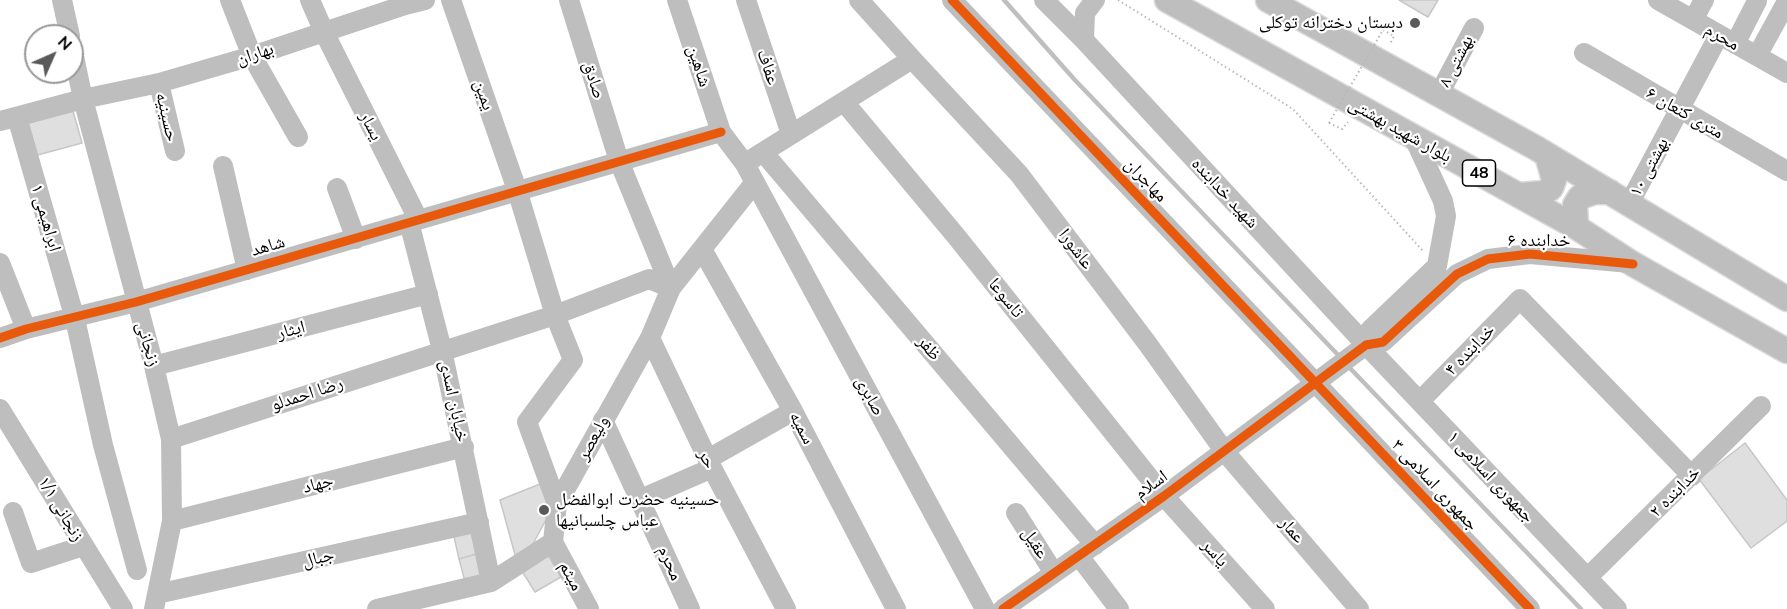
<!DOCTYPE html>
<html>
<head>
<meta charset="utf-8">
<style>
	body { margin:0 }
	#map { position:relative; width:1787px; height:609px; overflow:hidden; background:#fff; font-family:Mulish,sans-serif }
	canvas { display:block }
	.north { position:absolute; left:24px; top:24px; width:60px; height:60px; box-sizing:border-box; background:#fff; border:2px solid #999; border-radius:50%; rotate:45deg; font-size:16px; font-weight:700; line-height:24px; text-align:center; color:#000 }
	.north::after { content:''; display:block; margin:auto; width:21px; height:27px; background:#595959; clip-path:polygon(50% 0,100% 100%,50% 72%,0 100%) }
</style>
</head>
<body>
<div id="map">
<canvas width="1787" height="609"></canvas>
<div class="north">N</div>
</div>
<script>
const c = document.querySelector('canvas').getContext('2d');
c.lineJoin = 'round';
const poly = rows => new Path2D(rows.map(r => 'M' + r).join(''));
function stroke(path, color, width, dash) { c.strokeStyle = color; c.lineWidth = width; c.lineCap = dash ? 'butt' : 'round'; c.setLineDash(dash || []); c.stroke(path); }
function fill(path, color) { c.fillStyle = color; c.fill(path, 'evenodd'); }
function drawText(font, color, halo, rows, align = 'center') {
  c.font = font + ' Mulish,"Noto Naskh Arabic",sans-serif'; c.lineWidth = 4.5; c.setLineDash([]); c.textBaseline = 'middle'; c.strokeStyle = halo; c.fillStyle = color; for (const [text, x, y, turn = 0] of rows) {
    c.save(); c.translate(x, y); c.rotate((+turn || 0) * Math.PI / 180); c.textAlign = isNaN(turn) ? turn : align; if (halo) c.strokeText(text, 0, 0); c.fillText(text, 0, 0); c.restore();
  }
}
stroke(poly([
	[1004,0,1074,79,1341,358],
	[1347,365,1581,609]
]), '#bfbfbf', 4.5);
const building = poly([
	[1399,0,1438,0,1428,17,1399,0],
	[73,111,82,143,34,156,25,124,73,111],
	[1745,443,1787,500,1787,521,1751,548,1699,479,1745,443],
	[545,482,554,505,527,555,517,562,500,500,545,482],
	[477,527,483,552,459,559,453,532,477,527],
	[483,552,489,580,466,585,459,559,483,552],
	[548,555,561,577,535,592,522,571,548,555]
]);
fill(building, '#dfdfdf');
stroke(building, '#c7c7c7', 1.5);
const major = poly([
	[1167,0,1576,227,1633,264,1787,351],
	[1268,0,1536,148,1787,299],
	[1520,195,1544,193,1551,188,1554,180,1547,155],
	[1576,227,1575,205,1580,197,1595,192,1610,192]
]);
stroke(major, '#dbdbdb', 27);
stroke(poly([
	[1118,0,1293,109,1423,251],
	[1383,30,1394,36,1390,44],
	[1329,123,1342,129,1348,122]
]), '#b9b9b9', 2, [1.5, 3]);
stroke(poly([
	[62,0,70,36],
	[230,0,252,56,298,137],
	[310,0,324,32,418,219],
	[451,0,517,190,555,315,573,360,527,422,557,504],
	[569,0,619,161,671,288],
	[677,0,721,132,745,164,985,609],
	[746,0,791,134],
	[952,0,1530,609],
	[1044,0,1084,40,1366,345,1617,609],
	[1658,0,1787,73],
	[1693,20,1704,0],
	[1084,40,1085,13,1095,0],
	[1735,44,1757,1],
	[72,47,83,99,154,366,171,439,172,521,154,609],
	[1584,53,1787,171],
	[1757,56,1786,3],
	[912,59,1019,174,1147,343,1225,452,1359,609],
	[159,83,175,151],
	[1439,94,1474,28],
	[844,102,956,236,1164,496,1265,609],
	[17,117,75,319,103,445,137,570],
	[0,121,83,99,159,83,252,56,405,5,425,0],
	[763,152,1095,545],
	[752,159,912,59,859,0],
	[223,166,247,270],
	[337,188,356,239],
	[1629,204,1719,35],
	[409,222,442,350,491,582],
	[703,251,793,411,896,609],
	[0,263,26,329],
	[0,338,26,329,136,302,721,132],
	[650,338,712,468,786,609],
	[1366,345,1370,330,1437,266,1446,216,1443,201,1414,138],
	[154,366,428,294],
	[1420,401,1520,299,1692,476],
	[0,409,123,609],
	[603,420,690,609],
	[171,439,555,315,649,279,671,288],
	[708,459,793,411],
	[641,499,712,468],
	[13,512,31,563,83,546],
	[1016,513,1054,573],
	[172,521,464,447],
	[553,542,589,609],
	[1079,556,1119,609],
	[1588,577,1761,406],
	[157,594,479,522],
	[377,609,491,582,553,542,557,504,650,338,671,288,755,182],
	[1003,609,1164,496,1366,345,1383,342,1457,274,1488,259,1530,254,1630,263]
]), '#bebebe', 20);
stroke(major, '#bebebe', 24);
stroke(poly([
	[1329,123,1383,30]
]), '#b9b9b9', 2, [1.5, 3]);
stroke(poly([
	[952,0,1530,609],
	[0,338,26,329,136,302,721,132],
	[1003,609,1164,496,1366,345,1383,342,1457,274,1488,259,1530,254,1633,264]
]), '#e8590c', 9);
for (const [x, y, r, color] of [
	[1415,23,6,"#595959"],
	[544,510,6,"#595959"]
]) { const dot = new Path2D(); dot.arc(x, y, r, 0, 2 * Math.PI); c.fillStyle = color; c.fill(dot); stroke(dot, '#fff', 2); }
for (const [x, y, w] of [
	[1479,173,33]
]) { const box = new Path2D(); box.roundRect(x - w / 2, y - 13, w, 26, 4.5); c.fillStyle = '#fff'; c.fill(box); stroke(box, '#000', 1.5); }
drawText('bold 16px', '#000', null, [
	["48",1479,173]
]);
drawText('18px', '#000', '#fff', [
	["دبستان دخترانه توکلی",1403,23],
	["حسینیه حضرت ابوالفضل",556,500,"left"],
	["عباس چلسبانیها",556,521,"left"]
], 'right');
drawText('18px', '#000', '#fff', [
	["محرم",1722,37,30],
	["بهاران",255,54,-18],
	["بهشتی ۸",1456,61,-63],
	["شاهین",699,66,72],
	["عفاف",768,67,71],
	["صادق",594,80,73],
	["یمین",484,95,71],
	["۶ متری کنعان",1685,113,30],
	["حسینیه",167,117,77],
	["یسار",371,126,63],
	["بلوار شهید بهشتی",1400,130,29],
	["بهشتی ۱۰",1649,167,-62],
	["مهاجران",1146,180,46],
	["شهید خدابنده",1225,193,47],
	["ابراهیمی ۱",46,218,74],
	["خدابنده ۶",1539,241],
	["شاهد",268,246,-16],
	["عاشورا",1076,249,53],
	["تاسوعا",1006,298,51],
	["ایثار",291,330,-15],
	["زنجانی",148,344,74],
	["ظفر",929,348,50],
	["خدابنده ۴",1470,350,-46],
	["رضا احمدلو",307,394,-18],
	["صابری",870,396,62],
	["خیابان اسدی",454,401,78],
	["سمیه",802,428,62],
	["ولیعصر",593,438,-61],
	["حر",707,459,64],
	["جمهوری اسلامی ۱",1491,477,47],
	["جهاد",318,484,-14],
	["اسلام",1151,485,-36],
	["جمهوری اسلامی ۳",1435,485,47],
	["خدابنده ۲",1675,492,-45],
	["زنجانی ۱/۱",61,509,59],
	["عمار",1292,530,49],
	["عقیل",1035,543,57],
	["یاسر",1215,553,48],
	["جبال",318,558,-13],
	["محرم",670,563,66],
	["میثم",571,576,62]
]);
</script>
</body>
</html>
